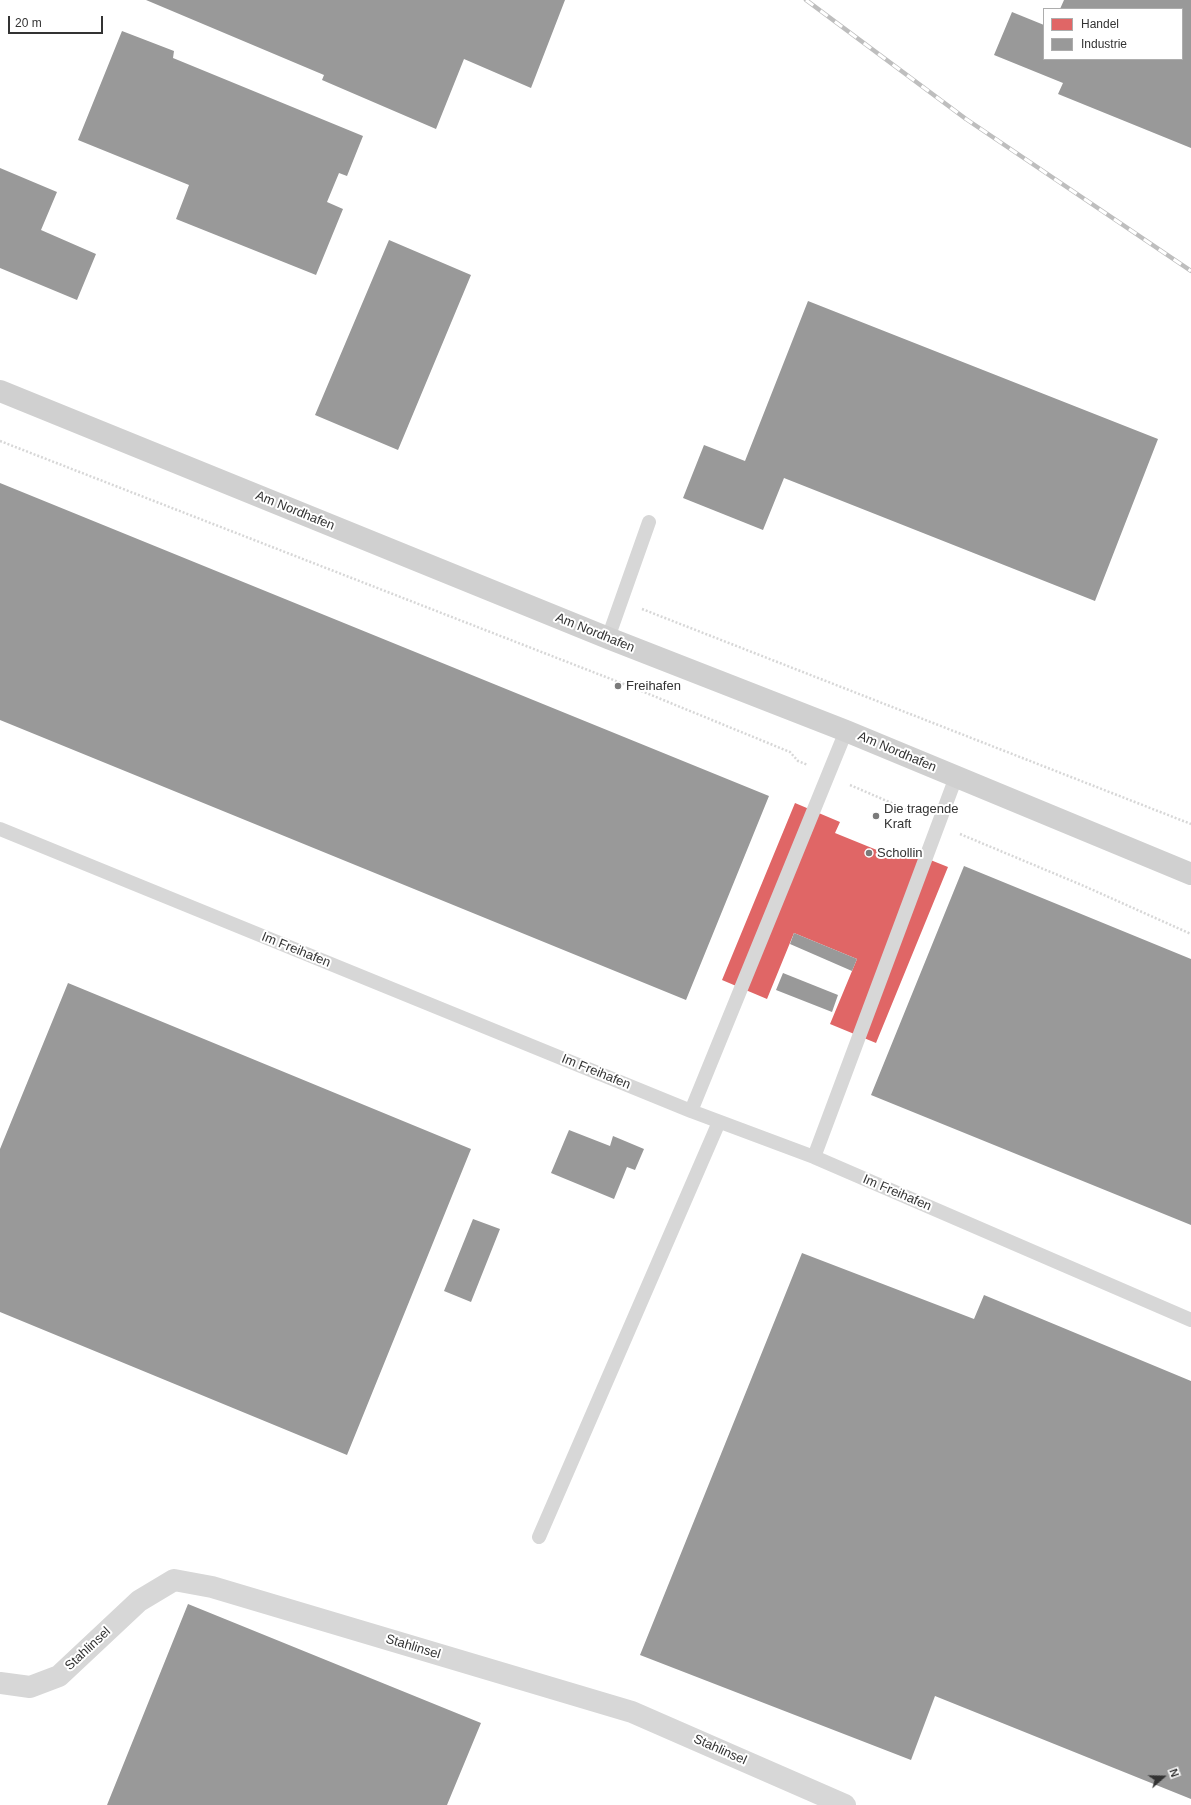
<!DOCTYPE html>
<html>
<head>
<meta charset="utf-8">
<style>
	body { margin:0 }
	#map { position:relative; width:1191px; height:1805px; overflow:hidden; background:#fff; font-family:Arial,sans-serif }
	canvas { display:block }
	.legend { position:absolute; left:1043px; top:8px; width:140px; height:52px; box-sizing:border-box; background:#fff; border:1px solid #adadad; margin:0; padding:5px 7px; list-style:none; font-size:12px; color:#333 }
	.legend li { display:flex; align-items:center; gap:8px; height:20px }
	.legend b { width:20px; border:1px solid #adadad }
	.north { position:absolute; left:1143px; top:1757px; width:40px; height:40px; -webkit-text-stroke:3px #fff; paint-order:stroke; rotate:70deg; font-size:11px; font-weight:700; line-height:16px; text-align:center; color:#333 }
	.north::after { content:''; display:block; margin:auto; width:14px; height:18px; background:#333; clip-path:polygon(50% 0,100% 100%,50% 72%,0 100%) }
	.scale { position:absolute; left:8px; top:16px; width:95px; height:18px; box-sizing:border-box; border:2px solid #333; border-top:0; padding-left:5px; font-size:12px; line-height:14px; white-space:nowrap; color:#333; -webkit-text-stroke:3px #fff; paint-order:stroke }
</style>
</head>
<body>
<div id="map">
<canvas width="1191" height="1805"></canvas>
<ul class="legend">
<li><b style="height:11px;background:#e06666"></b>Handel</li>
<li><b style="height:11px;background:#999"></b>Industrie</li>
</ul>
<div class="north">N</div>
<div class="scale">20 m</div>
</div>
<script>
const c = document.querySelector('canvas').getContext('2d');
c.lineJoin = 'round';
function fill(path, color) { c.fillStyle = color; c.fill(path, 'evenodd'); }
const poly = rows => new Path2D(rows.map(r => 'M' + r).join(''));
function stroke(path, color, width, dash) { c.strokeStyle = color; c.lineWidth = width; c.lineCap = dash ? 'butt' : 'round'; c.setLineDash(dash || []); c.stroke(path); }
function drawText(font, color, halo, rows, align = 'center') {
  c.font = font + ' Arial,sans-serif'; c.lineWidth = 4; c.setLineDash([]); c.textBaseline = 'middle'; c.strokeStyle = halo; c.fillStyle = color; for (const [text, x, y, turn = 0] of rows) {
    c.save(); c.translate(x, y); c.rotate((+turn || 0) * Math.PI / 180); c.textAlign = isNaN(turn) ? turn : align; if (halo) c.strokeText(text, 0, 0); c.fillText(text, 0, 0); c.restore();
  }
}
fill(poly([
	[795,803,840,822,835,833,899,859,903,849,948,867,876,1043,830,1024,857,959,794,933,767,999,722,980]
]), '#e06666');
fill(poly([
	[146,0,565,0,531,88,464,59,436,129,322,80,324,75],
	[1064,0,1191,0,1191,148,1058,94,1063,83,994,55,1012,12,1044,25,1044,59,1182,59,1182,9,1060,9],
	[122,31,174,51,173,58,363,136,347,176,339,173,327,202,343,209,316,275,176,219,189,185,78,140],
	[0,168,57,192,41,230,96,254,77,300,0,268],
	[389,240,471,275,398,450,315,415],
	[808,301,1158,439,1095,601,784,478,763,530,683,498,704,445,745,461],
	[0,483,769,796,686,1000,0,720],
	[964,866,1191,959,1191,1225,871,1095],
	[794,933,857,959,852,971,790,944],
	[783,973,838,995,832,1012,776,990],
	[68,983,471,1149,347,1455,0,1312,0,1149],
	[569,1130,610,1146,613,1136,644,1149,635,1170,627,1167,614,1199,551,1173],
	[473,1219,500,1229,471,1302,444,1291],
	[802,1253,974,1319,984,1295,1191,1381,1191,1799,935,1696,911,1760,640,1655],
	[188,1604,481,1723,447,1805,107,1805]
]), '#999');
stroke(poly([
	[0,441,634,688,790,752,798,761,808,765],
	[642,609,1191,824],
	[850,785,917,814],
	[960,834,1084,886,1191,934]
]), '#d7d7d7', 2.5, [2, 2]);
stroke(poly([
	[608,638,649,522],
	[0,829,691,1111,814,1157,1191,1320],
	[691,1111,846,731],
	[814,1157,956,777],
	[539,1537,719,1122]
]), '#d7d7d7', 14);
stroke(poly([
	[0,1683,30,1687,59,1676,139,1601,174,1580,212,1587,632,1712,845,1805]
]), '#d7d7d7', 22);
stroke(poly([
	[0,391,608,638,846,731,1191,874]
]), '#d0d0d0', 22);
const rail = poly([
	[806,0,966,119,1191,271]
]);
stroke(rail, '#bebebe', 4.5);
stroke(rail, '#fff', 3, [9]);
for (const [x, y, r, color] of [
	[618,686,4,"#7a7a7a"],
	[876,816,4,"#7a7a7a"],
	[869,853,4,"#7a7a7a"]
]) { const dot = new Path2D(); dot.arc(x, y, r, 0, 2 * Math.PI); c.fillStyle = color; c.fill(dot); stroke(dot, '#fff', 1.5); }
drawText('13px', '#333', '#fff', [
	["Am Nordhafen",295,511,22],
	["Am Nordhafen",595,633,22],
	["Am Nordhafen",897,752,23],
	["Im Freihafen",296,950,22],
	["Im Freihafen",596,1072,22],
	["Im Freihafen",897,1193,23],
	["Stahlinsel",413,1647,17],
	["Stahlinsel",88,1649,-43],
	["Stahlinsel",720,1750,24]
]);
drawText('13px', '#333', '#fff', [
	["Freihafen",626,686],
	["Die tragende",884,809],
	["Kraft",884,824],
	["Schollin",877,853]
], 'left');
</script>
</body>
</html>
